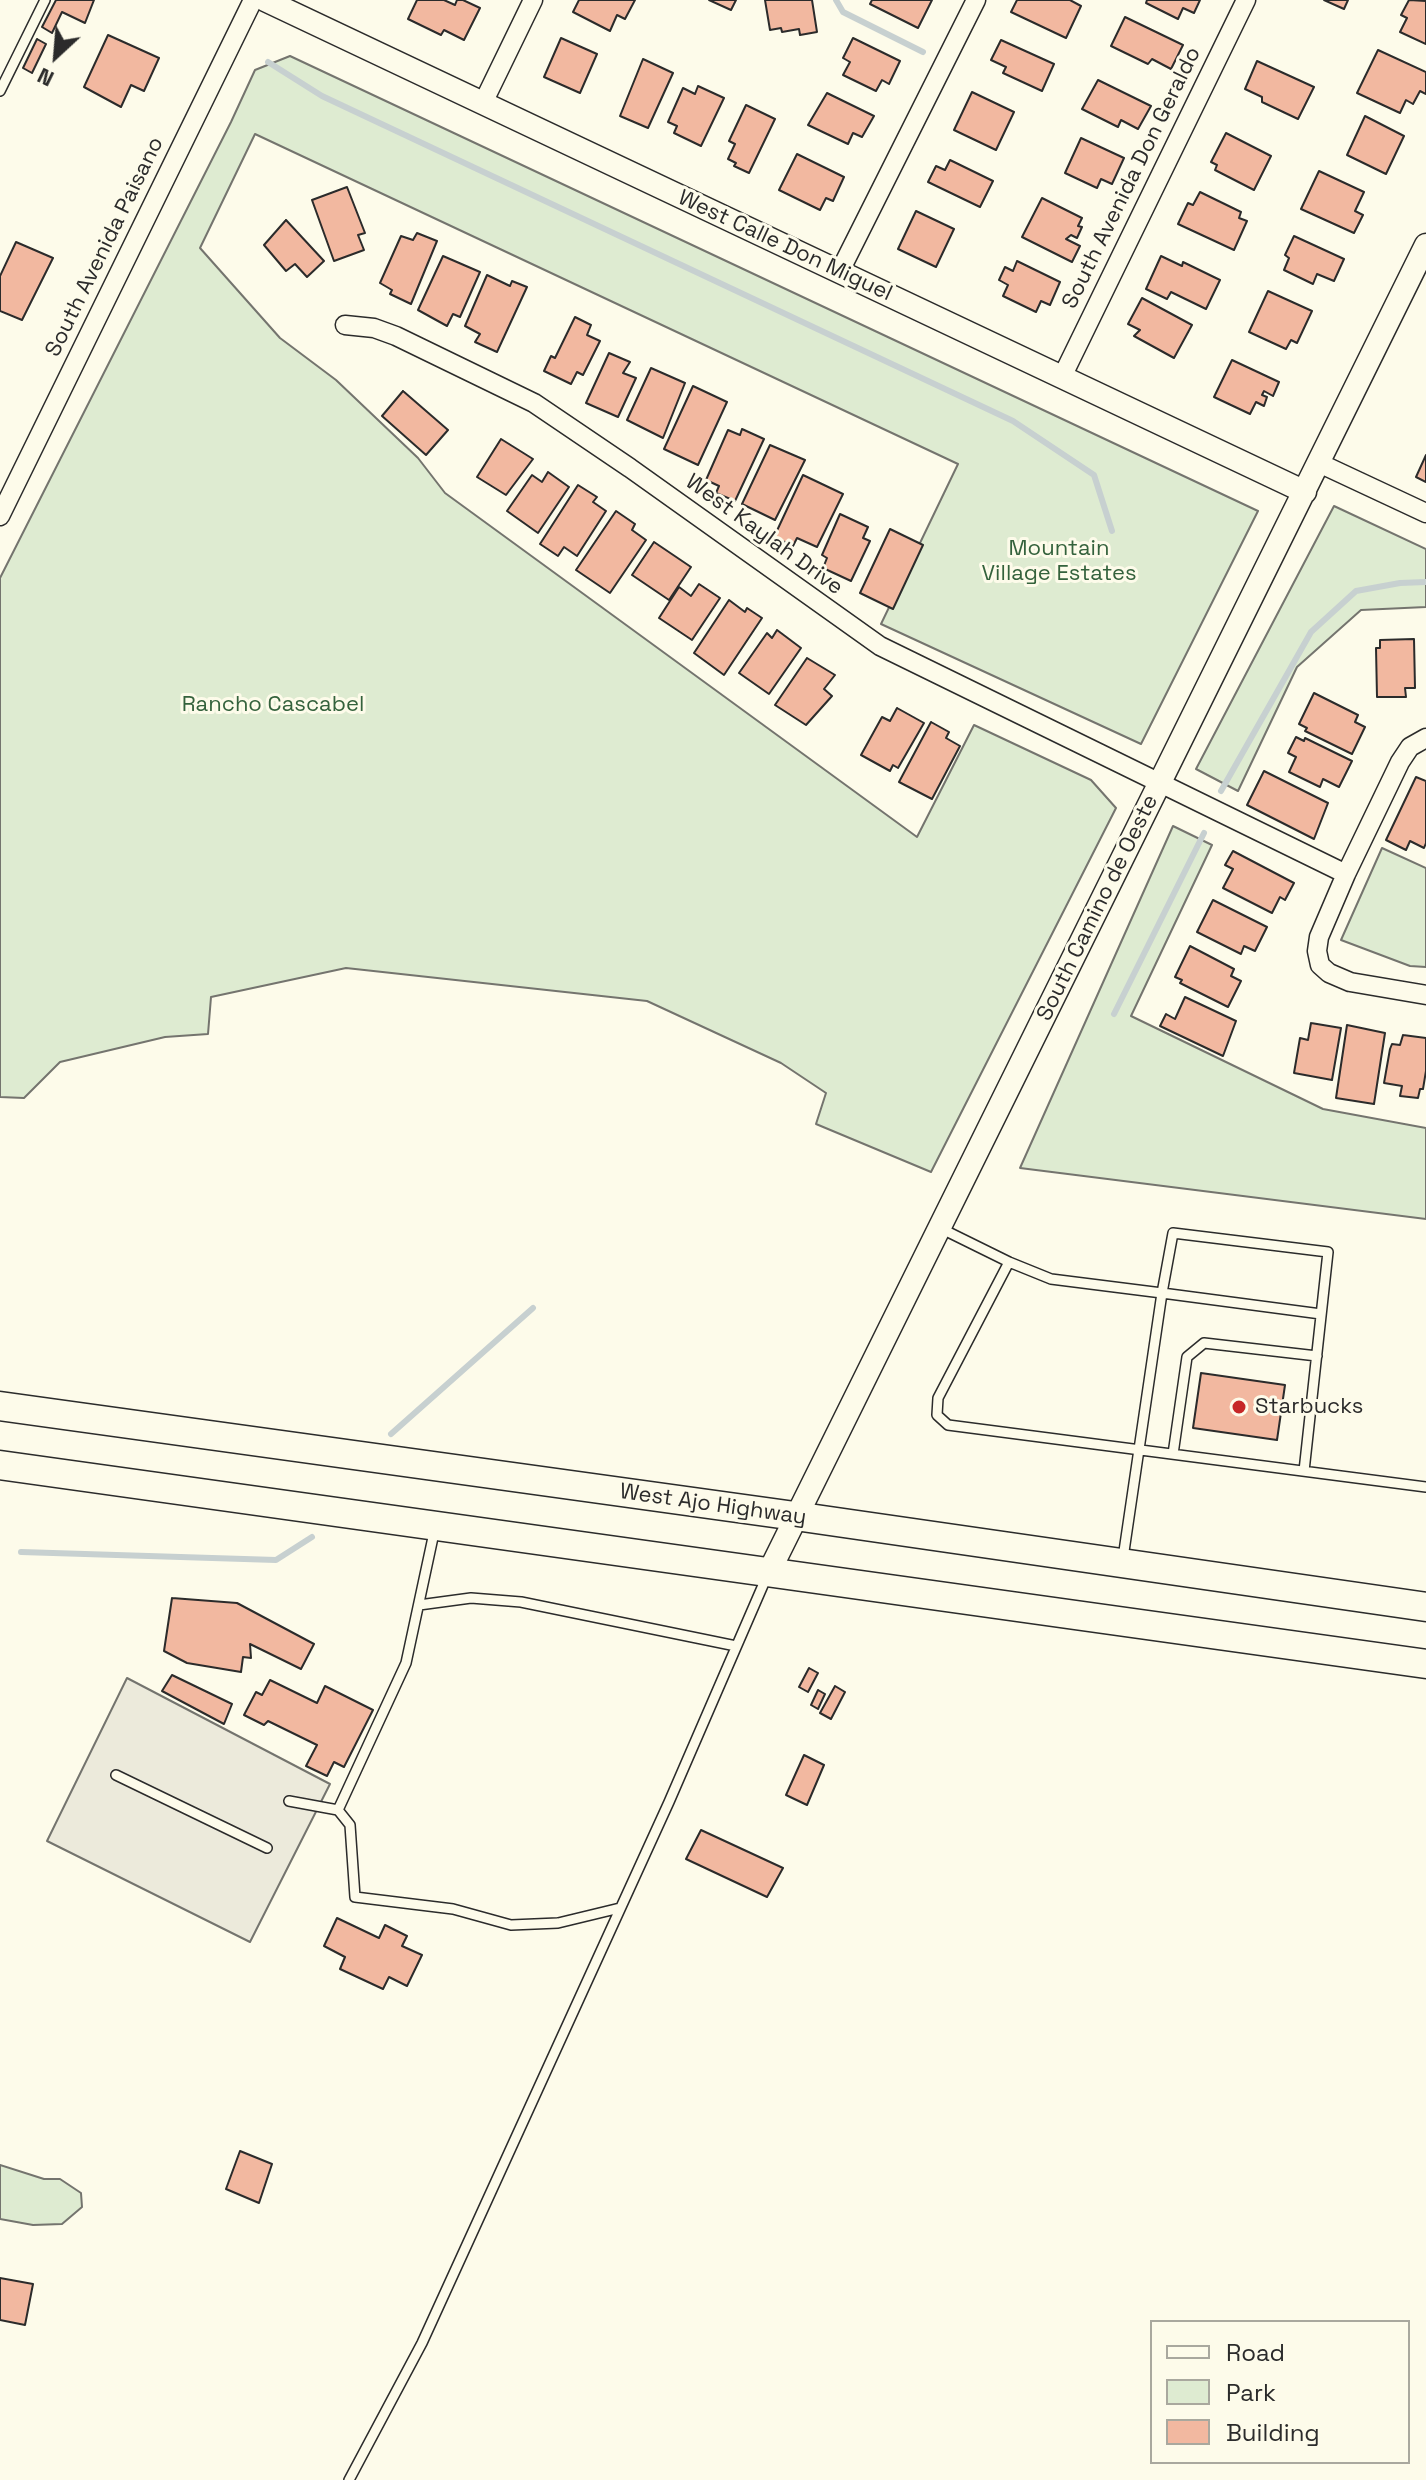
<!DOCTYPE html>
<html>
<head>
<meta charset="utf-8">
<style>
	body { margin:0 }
	#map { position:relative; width:1426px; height:2480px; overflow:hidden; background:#fdfbea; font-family:"Space Grotesk",sans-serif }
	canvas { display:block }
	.legend { position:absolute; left:1150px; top:2320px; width:260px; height:144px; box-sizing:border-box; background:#fdfbea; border:2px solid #a9a89e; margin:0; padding:10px 14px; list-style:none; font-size:24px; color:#2b2b2b }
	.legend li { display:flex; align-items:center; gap:16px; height:40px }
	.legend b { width:40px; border:2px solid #a9a89e }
	.north { position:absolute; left:16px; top:16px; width:80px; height:80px; -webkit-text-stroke:6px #fdfbea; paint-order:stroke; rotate:206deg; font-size:22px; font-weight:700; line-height:32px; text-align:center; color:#2b2b2b }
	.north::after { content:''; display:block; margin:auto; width:28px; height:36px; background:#2b2b2b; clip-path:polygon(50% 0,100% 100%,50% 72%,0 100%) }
</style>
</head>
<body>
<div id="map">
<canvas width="1426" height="2480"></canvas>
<ul class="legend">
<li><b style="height:10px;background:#fdfbea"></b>Road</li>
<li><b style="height:22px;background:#deebd1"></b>Park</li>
<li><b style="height:22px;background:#f2b8a0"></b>Building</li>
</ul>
<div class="north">N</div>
</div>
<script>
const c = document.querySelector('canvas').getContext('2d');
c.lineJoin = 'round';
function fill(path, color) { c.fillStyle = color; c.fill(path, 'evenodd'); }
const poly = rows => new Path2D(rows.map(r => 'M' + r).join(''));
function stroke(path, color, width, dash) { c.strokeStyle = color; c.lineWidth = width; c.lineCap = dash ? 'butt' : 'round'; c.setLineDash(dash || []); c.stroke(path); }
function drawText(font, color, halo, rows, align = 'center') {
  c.font = font + ' "Space Grotesk",sans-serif'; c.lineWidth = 6; c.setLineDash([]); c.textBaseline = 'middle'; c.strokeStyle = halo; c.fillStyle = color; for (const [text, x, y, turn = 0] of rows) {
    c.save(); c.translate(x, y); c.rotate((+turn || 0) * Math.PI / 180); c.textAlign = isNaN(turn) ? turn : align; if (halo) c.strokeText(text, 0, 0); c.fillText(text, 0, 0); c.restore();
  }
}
const green = poly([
	[290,56,1258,511,1141,744,881,624,958,464,255,134,200,248,280,338,336,380,418,458,445,493,917,837,974,725,1091,780,1116,808,931,1172,816,1124,826,1093,781,1063,647,1001,346,968,211,997,208,1034,165,1037,60,1062,24,1098,0,1097,0,578,231,122,255,70,290,56],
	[1334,506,1426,549,1426,607,1361,610,1297,667,1238,791,1196,769,1334,506],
	[1173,826,1212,845,1131,1016,1323,1109,1426,1128,1426,1219,1020,1168,1173,826],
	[1382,848,1426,868,1426,967,1410,966,1341,940,1382,848],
	[0,2165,44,2179,60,2179,81,2193,82,2207,62,2224,33,2225,0,2219,0,2165]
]);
fill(green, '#deebd1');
stroke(green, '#74746e', 2);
const parking = poly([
	[127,1678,330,1784,250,1942,47,1841,127,1678]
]);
fill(parking, '#eceadb');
stroke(parking, '#74746e', 2);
stroke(poly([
	[836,0,843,12,923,52],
	[268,62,322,96,1013,421,1094,475,1112,531],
	[1221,791,1311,632,1356,591,1400,583,1426,582],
	[1114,1014,1204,833],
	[391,1434,533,1308],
	[21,1552,276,1560,312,1537]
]), '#c7d0d0', 6);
const building = poly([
	[56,0,94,0,85,23,62,12,52,33,42,27,56,0],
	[417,0,444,0,455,5,457,0,463,0,480,8,464,40,444,30,441,35,408,19,417,0],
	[579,0,635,0,625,19,617,15,610,31,573,12,579,0],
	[709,0,736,0,731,10,709,0],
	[765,0,812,0,817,32,800,35,799,29,782,32,781,28,770,30,765,0],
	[872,0,932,0,918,28,870,4,872,0],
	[1017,0,1070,0,1081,6,1066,38,1011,12,1017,0],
	[1147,0,1200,0,1194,13,1183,8,1178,19,1146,3,1147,0],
	[1324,0,1348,0,1344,9,1324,0],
	[1409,0,1426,1,1426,44,1400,32,1407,18,1401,15,1409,0],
	[1125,17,1183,45,1171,69,1152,59,1148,64,1111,46,1125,17],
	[108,35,159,58,144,91,131,85,121,107,84,87,108,35],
	[561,38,597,54,580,93,544,77,561,38],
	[853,38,900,61,889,84,882,80,876,91,843,75,850,62,843,58,853,38],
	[37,39,46,44,32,73,23,68,37,39],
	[1001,40,1054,64,1042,91,1003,73,1006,67,991,60,1001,40],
	[1378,50,1426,72,1426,94,1420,91,1413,104,1406,100,1400,113,1357,93,1378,50],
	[643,59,673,73,648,128,620,116,643,59],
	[1257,61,1314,87,1298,119,1262,102,1262,97,1245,89,1257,61],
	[1098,80,1151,106,1138,129,1121,120,1118,127,1082,109,1098,80],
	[698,86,724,98,701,146,674,133,677,126,668,122,683,88,695,94,698,86],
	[972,92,1014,112,996,150,954,130,972,92],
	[827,93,874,116,862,137,853,133,848,144,808,125,827,93],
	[746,105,775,119,749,173,734,166,736,163,728,159,735,144,729,141,746,105],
	[1365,116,1404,136,1386,174,1347,155,1365,116],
	[1226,133,1271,156,1254,190,1215,170,1217,165,1211,162,1226,133],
	[1081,138,1124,158,1112,184,1101,179,1097,188,1065,173,1081,138],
	[797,154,844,177,833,201,826,198,820,210,779,190,797,154],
	[950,160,993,181,980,207,928,182,936,166,945,170,950,160],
	[1319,171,1364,192,1355,211,1363,215,1354,233,1301,209,1319,171],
	[347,187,365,233,358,235,364,250,334,261,312,200,347,187],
	[1200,192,1241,212,1239,218,1247,221,1234,250,1178,224,1188,203,1193,205,1200,192],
	[1042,198,1082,218,1078,226,1082,227,1077,238,1071,235,1066,239,1080,246,1072,262,1022,237,1042,198],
	[916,211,954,229,936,267,898,249,916,211],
	[286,220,324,261,307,277,295,264,286,271,264,245,286,220],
	[417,233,437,241,411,304,390,294,392,290,380,283,401,236,413,240,417,233],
	[1294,236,1344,259,1334,281,1317,274,1313,284,1284,270,1289,258,1285,255,1294,236],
	[16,242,53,258,22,320,0,311,0,276,16,242],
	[443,256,480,272,460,317,453,314,447,326,418,310,443,256],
	[1161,256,1182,266,1183,262,1220,280,1206,309,1171,292,1167,299,1146,289,1161,256],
	[1017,261,1060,282,1050,305,1041,301,1036,312,1003,296,1008,285,999,280,1005,267,1013,271,1017,261],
	[487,275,510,286,512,281,527,287,497,352,475,342,480,334,465,326,487,275],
	[1268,291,1312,311,1297,343,1291,340,1286,349,1249,332,1268,291],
	[1142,298,1192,325,1174,358,1134,336,1140,330,1128,324,1142,298],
	[575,317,591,325,587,335,600,341,583,375,577,372,571,384,544,371,551,356,555,358,575,317],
	[609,353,630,362,623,373,636,378,618,417,586,403,609,353],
	[1232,360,1279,382,1273,396,1264,391,1262,395,1267,397,1264,406,1256,402,1250,414,1214,397,1232,360],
	[651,368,685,383,663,438,627,420,651,368],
	[693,386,727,402,698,465,664,449,693,386],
	[403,391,448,430,426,455,382,416,403,391],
	[742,429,764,439,735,501,716,493,719,486,706,480,728,430,740,435,742,429],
	[501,439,533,459,506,495,477,477,501,439],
	[770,445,805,460,775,520,742,504,770,445],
	[1426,455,1426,482,1416,477,1426,455],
	[548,472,569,487,538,533,507,511,532,475,542,482,548,472],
	[803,475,843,494,817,547,797,538,793,546,774,537,803,475],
	[578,485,597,497,593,502,606,511,577,556,564,547,558,556,540,544,578,485],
	[616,511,635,524,632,530,646,540,610,593,576,570,616,511],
	[840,514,868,527,863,538,870,541,851,581,823,568,827,558,822,555,840,514],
	[890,529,923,545,893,609,860,593,890,529],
	[654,542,691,567,669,600,632,575,654,542],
	[699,584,720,598,692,640,659,618,679,587,691,596,699,584],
	[729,600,745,612,747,608,762,618,724,675,694,653,729,600],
	[777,630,801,648,769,694,739,673,767,633,772,638,777,630],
	[1414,639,1415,688,1405,688,1406,697,1377,697,1376,648,1380,648,1380,640,1414,639],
	[807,658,835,675,824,689,832,696,806,725,775,705,807,658],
	[1314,693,1358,715,1355,722,1365,727,1352,754,1305,731,1307,728,1299,724,1314,693],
	[897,708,924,723,898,768,893,765,890,771,861,755,882,717,890,721,897,708],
	[931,722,949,732,946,738,960,746,932,799,899,782,931,722],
	[1296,737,1304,741,1305,738,1352,761,1339,787,1323,779,1320,787,1289,772,1296,757,1288,753,1296,737],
	[1264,771,1328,803,1314,839,1247,805,1264,771],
	[1416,777,1426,781,1426,843,1424,848,1410,841,1406,850,1386,840,1416,777],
	[1233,851,1294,883,1285,900,1280,897,1272,913,1223,888,1233,869,1225,865,1233,851],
	[1213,900,1267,927,1255,951,1244,946,1241,954,1197,932,1213,900],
	[1190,946,1234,969,1231,976,1241,981,1228,1007,1180,983,1182,980,1175,977,1190,946],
	[1185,997,1236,1021,1223,1056,1160,1026,1166,1014,1175,1019,1185,997],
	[1311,1023,1341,1028,1332,1080,1294,1073,1300,1038,1308,1040,1311,1023],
	[1347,1025,1385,1033,1374,1104,1336,1098,1347,1025],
	[1403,1035,1426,1038,1426,1071,1423,1089,1420,1089,1418,1098,1400,1096,1402,1086,1384,1083,1390,1049,1392,1044,1400,1045,1403,1035],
	[1201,1373,1285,1385,1277,1440,1193,1428,1201,1373],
	[172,1598,237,1603,314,1644,301,1669,250,1644,251,1658,243,1657,241,1672,187,1663,164,1651,172,1598],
	[809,1668,818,1673,808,1692,799,1687,809,1668],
	[172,1675,232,1704,224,1724,162,1691,172,1675],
	[270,1680,317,1703,325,1686,373,1710,344,1767,334,1762,327,1776,306,1766,317,1745,268,1721,264,1725,244,1715,256,1692,262,1695,270,1680],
	[835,1686,845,1692,831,1719,820,1713,835,1686],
	[818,1690,825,1694,818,1709,811,1705,818,1690],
	[804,1755,824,1765,807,1805,786,1795,804,1755],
	[701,1830,783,1868,767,1897,686,1859,701,1830],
	[337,1918,379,1938,385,1925,407,1936,402,1946,422,1955,407,1986,389,1977,383,1989,340,1969,345,1957,324,1946,337,1918],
	[240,2151,272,2164,259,2203,226,2189,240,2151],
	[0,2278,33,2284,25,2325,0,2320,0,2278]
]);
fill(building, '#f2b8a0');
stroke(building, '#2b2b2b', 2);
const service = poly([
	[0,91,45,0],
	[940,1228,1009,1262,938,1398,937,1415,948,1425,1426,1487],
	[1009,1262,1051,1279,1162,1293,1123,1558],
	[1173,1454,1187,1357,1204,1343,1317,1356],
	[1304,1471,1328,1252,1173,1233,1162,1293,1321,1314],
	[419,1605,471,1598,521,1602,736,1646],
	[116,1775,267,1848],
	[289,1801,338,1810,406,1663,435,1528],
	[338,1810,350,1825,355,1897,453,1909,511,1925,558,1923,620,1908],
	[349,2480,422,2343,669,1802,767,1576]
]);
const minor = poly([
	[483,103,533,0],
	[840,271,976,0],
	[345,325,374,328,396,336,534,403,630,468,880,646,1346,874,1400,762,1410,747,1426,738],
	[1062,377,1246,0],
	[1319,463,1426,513],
	[0,516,253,0],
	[1346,874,1319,937,1317,951,1320,965,1329,973,1350,982,1426,995]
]);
const tertiary = poly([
	[265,0,1305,492],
	[770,1570,1426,245]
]);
const primary = poly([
	[0,1406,795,1516,1426,1607],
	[0,1465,1426,1664]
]);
stroke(service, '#2b2b2b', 12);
stroke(minor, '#2b2b2b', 21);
stroke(tertiary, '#2b2b2b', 25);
stroke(primary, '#2b2b2b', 31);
stroke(service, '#fdfbea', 9);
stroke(minor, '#fdfbea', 18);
stroke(tertiary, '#fdfbea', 22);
stroke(primary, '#fdfbea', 28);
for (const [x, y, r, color] of [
	[1239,1407,8,"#c62828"]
]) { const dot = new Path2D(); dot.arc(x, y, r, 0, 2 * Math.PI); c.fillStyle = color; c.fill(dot); stroke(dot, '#fdfbea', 3); }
drawText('22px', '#2b2b2b', '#fdfbea', [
	["South Avenida Don Geraldo",1132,178,-64],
	["West Calle Don Miguel",785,246,25],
	["South Avenida Paisano",105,247,-64],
	["West Kaylah Drive",764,535,36],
	["South Camino de Oeste",1098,908,-64],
	["West Ajo Highway",713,1505,8]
]);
drawText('22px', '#34623c', '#fdfbea', [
	["Mountain",1059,549],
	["Village Estates",1059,574],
	["Rancho Cascabel",273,705]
]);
drawText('22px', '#2b2b2b', '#fdfbea', [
	["Starbucks",1255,1407]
], 'left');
</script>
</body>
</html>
